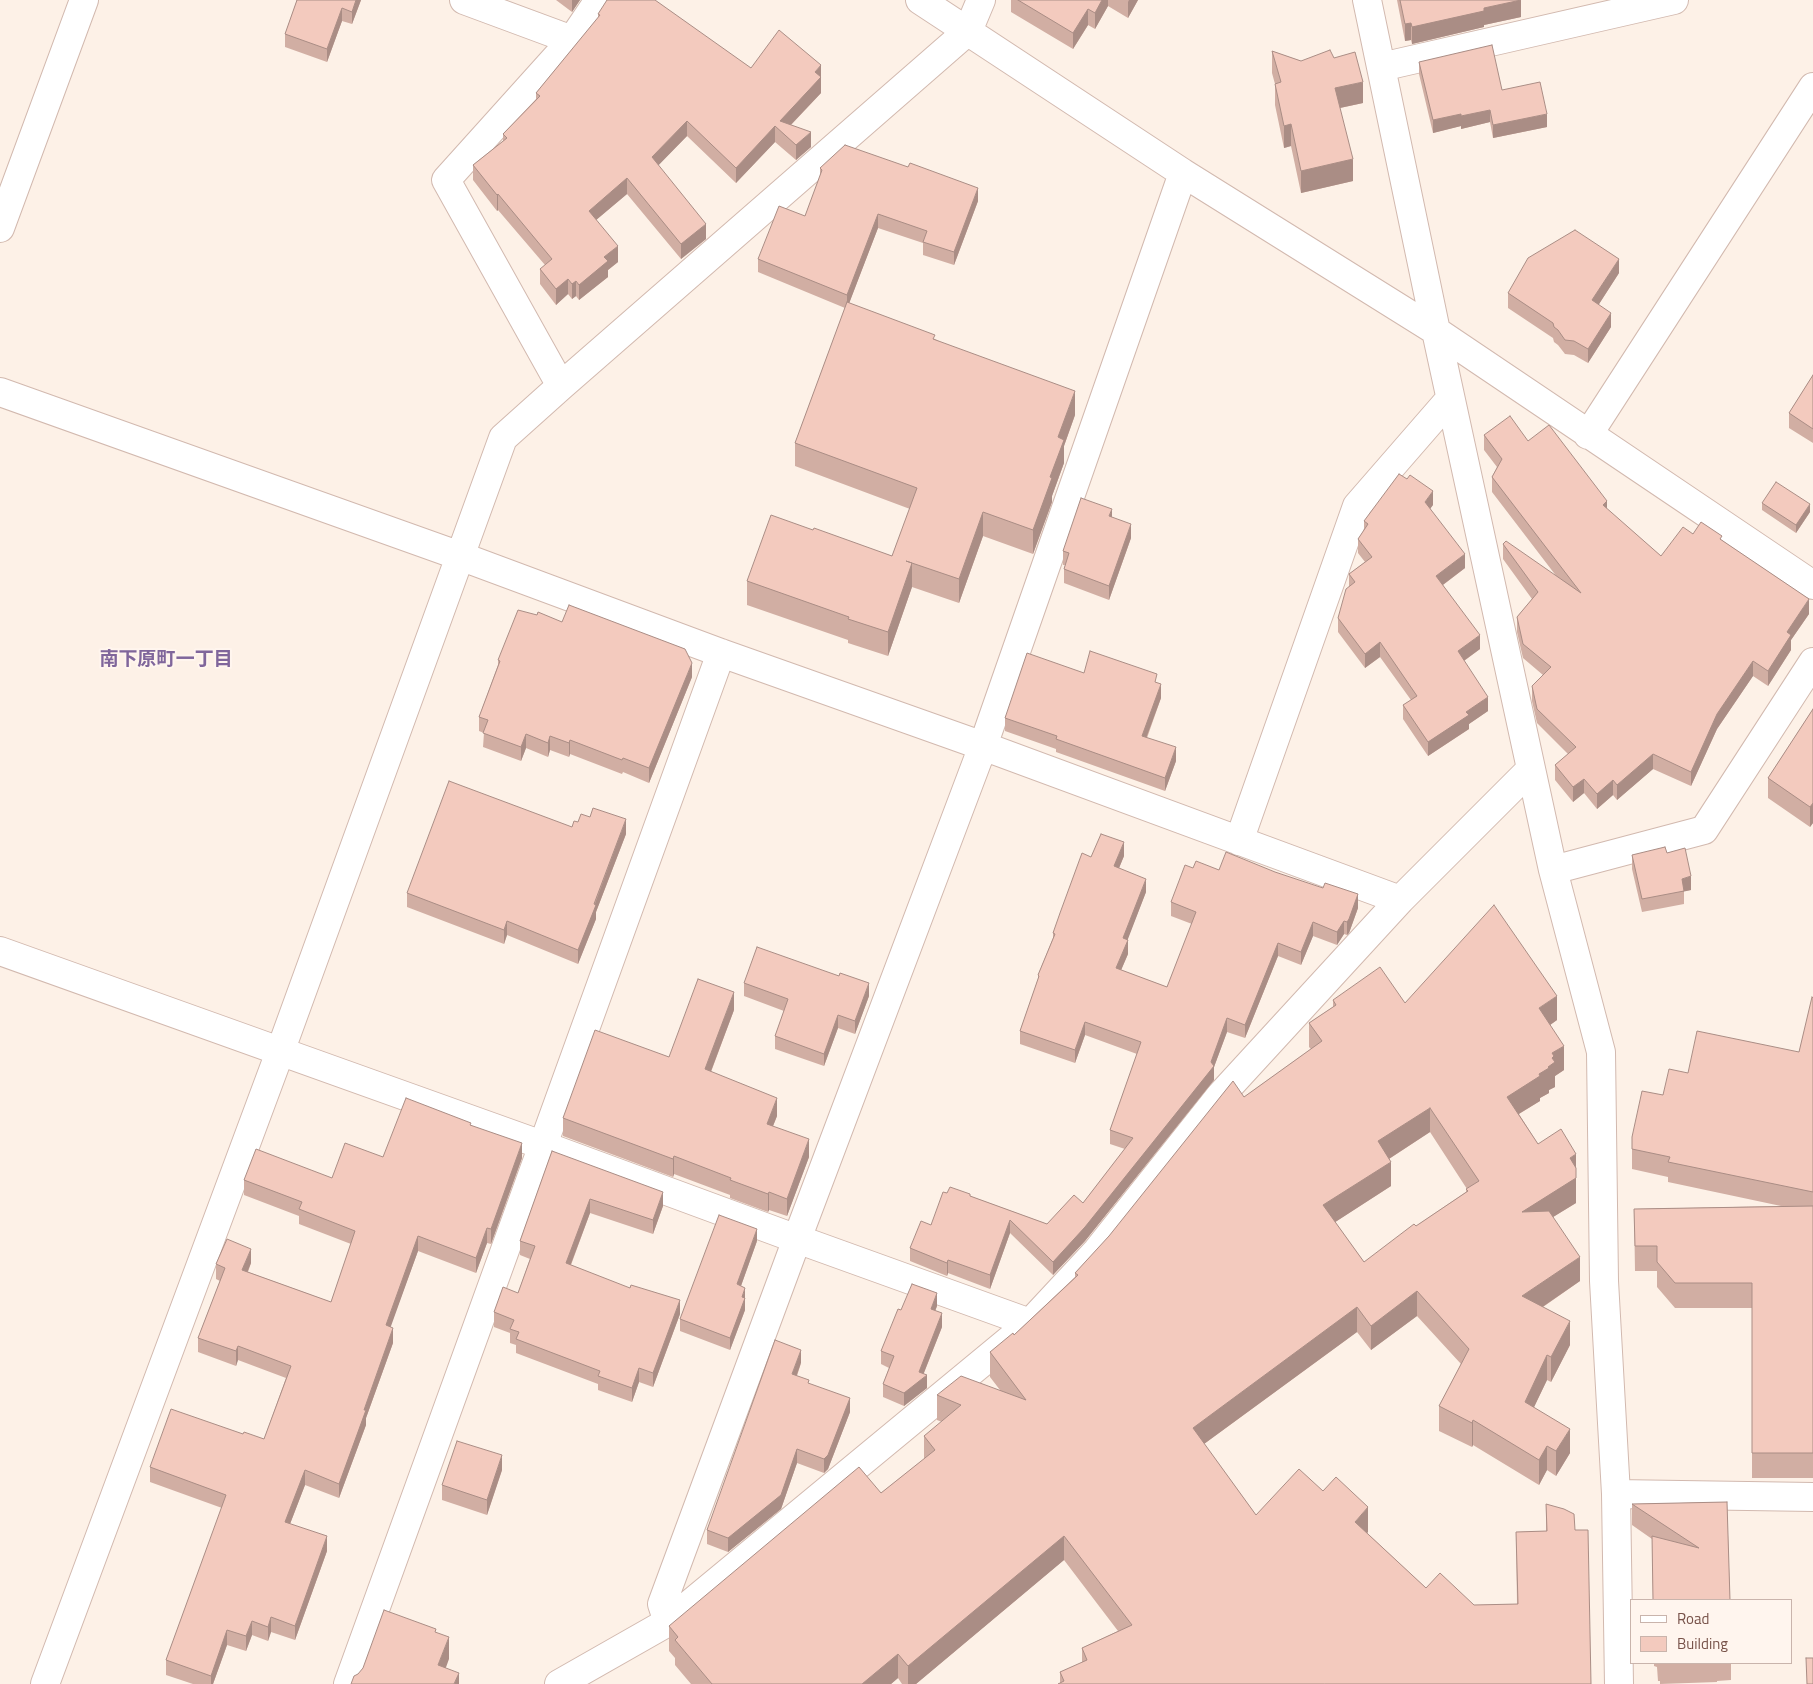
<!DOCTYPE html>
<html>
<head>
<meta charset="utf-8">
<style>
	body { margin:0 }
	#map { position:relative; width:1813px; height:1684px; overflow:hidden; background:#fdf1e7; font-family:"Titillium Web",sans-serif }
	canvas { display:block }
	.legend { position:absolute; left:1630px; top:1599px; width:162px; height:65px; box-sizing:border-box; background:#fff5ee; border:1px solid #c9b4ac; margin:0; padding:6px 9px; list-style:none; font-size:15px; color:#78534a }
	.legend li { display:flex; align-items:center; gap:10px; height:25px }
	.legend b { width:25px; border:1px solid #c9b4ac }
</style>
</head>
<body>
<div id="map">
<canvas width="1813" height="1684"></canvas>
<ul class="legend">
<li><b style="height:6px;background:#fff"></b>Road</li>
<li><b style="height:14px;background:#f3cabe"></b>Building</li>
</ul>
</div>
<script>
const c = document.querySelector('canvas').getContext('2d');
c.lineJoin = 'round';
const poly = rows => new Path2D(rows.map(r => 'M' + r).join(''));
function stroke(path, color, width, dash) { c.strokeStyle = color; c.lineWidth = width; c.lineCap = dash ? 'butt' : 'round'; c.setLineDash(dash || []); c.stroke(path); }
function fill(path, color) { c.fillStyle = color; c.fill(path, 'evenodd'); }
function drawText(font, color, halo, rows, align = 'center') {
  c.font = font + ' "Titillium Web","Noto Sans JP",sans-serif'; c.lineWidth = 4; c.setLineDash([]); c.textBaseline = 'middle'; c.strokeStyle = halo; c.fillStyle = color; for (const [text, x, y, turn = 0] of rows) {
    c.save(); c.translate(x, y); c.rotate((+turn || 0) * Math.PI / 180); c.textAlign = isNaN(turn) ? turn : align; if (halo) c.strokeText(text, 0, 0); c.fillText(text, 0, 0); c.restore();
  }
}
const minor = poly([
	[464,0,572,40],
	[920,0,1183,173,1436,331,1813,585],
	[1367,0,1436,331,1553,870,1601,1052,1604,1281,1616,1494,1619,1684],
	[1381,67,1674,0],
	[0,228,84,0],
	[561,386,446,180,572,40,599,0],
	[0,392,460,556,721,653,983,746,1400,900],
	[1588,435,1813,87],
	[1239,841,1357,506,1450,399],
	[1553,870,1704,830,1813,662],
	[0,951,542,1145,797,1239,1030,1323],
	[1616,1494,1813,1497],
	[668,1622,662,1604,797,1239,983,746,1183,173],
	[45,1684,280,1052,503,438,561,386,968,31,981,0],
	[348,1684,721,653],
	[559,1684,668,1622,1030,1323,1097,1251,1220,1096,1400,900,1531,769]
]);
stroke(minor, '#d2b9af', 30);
stroke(minor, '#fff', 28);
fill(poly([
	[297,0,361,0,352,24,342,21,327,62,285,47,285,34],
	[556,0,580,0,572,12],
	[1011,0,1138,0,1128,18,1108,6,1095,29,1088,25,1073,49,1011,12],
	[1397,0,1521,0,1521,17,1484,25,1484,27,1412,44,1411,40,1405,41],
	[598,14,751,68,821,77,821,93,791,125,811,147,796,160,775,142,736,183,687,136,658,165,706,239,681,259,627,194,596,220,618,262,608,270,608,277,579,300,576,296,572,299,568,294,556,305,540,284,540,269,545,265,498,210,497,211,473,180,473,165,503,141,503,134,536,99,536,93,598,18],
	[1272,51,1301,61,1334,58,1363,103,1340,108,1353,181,1301,193,1291,146,1284,148,1275,105,1275,84,1272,73],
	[1419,62,1502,90,1547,127,1493,138,1490,122,1461,129,1461,126,1433,133,1419,74],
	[820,168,978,201,954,265,923,255,923,243,878,228,849,303,935,339,1075,415,1064,446,1064,463,1052,496,1052,502,1033,554,983,536,959,603,912,587,888,656,848,643,848,640,747,605,747,581,813,530,892,556,910,509,795,466,795,443,845,308,758,272,758,259,805,216,820,177],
	[1619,273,1599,304,1611,327,1588,363,1574,355,1565,354,1558,345,1554,342,1553,338,1508,308,1508,293],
	[1813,375,1813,443,1789,428,1789,413],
	[1484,435,1528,441,1661,556,1693,534,1722,540,1809,614,1791,640,1791,650,1768,686,1753,676,1717,729,1691,786,1653,769,1617,800,1613,795,1597,809,1584,793,1573,802,1555,780,1555,765,1568,754,1537,723,1532,701,1532,686,1543,675,1523,658,1517,632,1517,617,1532,599,1503,559,1503,544,1557,577,1492,492,1492,477,1497,467,1484,450],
	[1762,503,1810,512,1796,533,1762,510],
	[1433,505,1430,508,1465,568,1443,585,1480,649,1464,661,1488,711,1469,724,1469,729,1428,756,1403,719,1403,705,1411,700,1380,657,1365,668,1338,632,1338,618,1349,586,1349,574,1365,562,1358,553,1358,539,1364,531,1364,521],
	[1112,517,1131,538,1109,600,1064,583,1064,569,1065,565,1063,565,1063,551],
	[498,660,692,677,649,783,623,772,622,774,570,754,569,757,550,750,548,757,526,748,521,761,483,747,484,733,479,731,479,717,498,665],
	[1084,673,1157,683,1161,698,1147,738,1176,761,1165,791,1056,752,1056,749,1005,731,1005,718],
	[1813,709,1813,823,1810,827,1768,798,1768,778],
	[578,822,626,834,596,912,596,919,578,964,507,935,504,944,407,907,407,893,572,827],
	[1667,853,1691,890,1684,891,1684,904,1642,912,1632,869,1632,855],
	[1124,856,1119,868,1146,892,1127,940,1128,954,1121,970,1167,987,1192,924,1171,916,1171,902,1193,868,1219,870,1358,908,1349,933,1347,935,1344,934,1337,945,1313,936,1301,965,1278,956,1245,1038,1227,1032,1214,1067,1214,1080,1085,1241,1053,1275,1010,1233,990,1289,948,1273,947,1276,910,1261,910,1248,931,1225,947,1193,970,1196,1047,1224,1083,1203,1125,1149,1110,1144,1110,1130,1137,1054,1085,1035,1075,1063,1020,1044,1020,1031,1038,979,1038,975,1053,938,1053,933,1091,857],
	[744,983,869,996,855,1034,838,1028,824,1066,775,1049,775,1036,784,1011,744,996],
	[1813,998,1813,1478,1752,1478,1752,1308,1675,1308,1657,1287,1657,1271,1635,1271,1634,1209,1781,1206,1668,1182,1668,1177,1632,1169,1632,1137,1663,1095,1688,1073,1799,1052],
	[1333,1000,1405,1003,1557,1020,1550,1025,1564,1070,1555,1076,1555,1087,1549,1090,1549,1093,1540,1098,1540,1101,1519,1114,1538,1144,1576,1179,1576,1203,1553,1217,1580,1281,1543,1307,1570,1345,1551,1382,1547,1380,1534,1407,1570,1453,1556,1476,1547,1470,1539,1485,1473,1445,1472,1447,1439,1431,1439,1406,1461,1364,1417,1316,1371,1350,1357,1332,1204,1444,1256,1515,1323,1491,1368,1532,1367,1533,1426,1588,1474,1605,1517,1604,1516,1532,1546,1531,1546,1504,1575,1530,1591,1684,1060,1683,1060,1672,1082,1663,1082,1648,1118,1631,1064,1560,916,1684,902,1684,898,1678,891,1684,691,1684,675,1665,675,1658,669,1651,669,1626,881,1493,924,1459,924,1436,942,1422,937,1420,937,1395,1000,1390,990,1377,990,1352,1014,1335,1075,1277,1075,1273,1244,1097,1311,1049,1309,1047,1309,1023,1333,1007],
	[1430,1132,1467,1189,1466,1189,1466,1192,1416,1226,1364,1262,1335,1222,1391,1186,1389,1159],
	[734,1010,711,1072,777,1116,773,1126,809,1157,787,1216,769,1210,768,1212,730,1198,730,1195,674,1174,673,1177,563,1136,563,1118,669,1057],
	[471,1125,522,1158,491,1244,487,1243,476,1273,418,1251,390,1327,393,1343,366,1418,366,1425,339,1498,305,1485,290,1524,327,1551,295,1640,271,1632,268,1641,252,1635,246,1651,227,1645,213,1684,193,1684,166,1675,166,1660,222,1508,150,1482,150,1467,243,1434,264,1439,286,1378,238,1360,236,1366,198,1352,198,1338,220,1281,216,1279,216,1264,251,1263,248,1272,331,1302,351,1244,299,1224,299,1216,244,1195,244,1180,332,1178,383,1157],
	[552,1151,663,1206,653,1234,590,1213,571,1265,680,1314,653,1387,639,1382,632,1402,598,1390,598,1384,516,1353,516,1345,510,1343,510,1333,494,1327,494,1312,518,1293,530,1259,520,1255,520,1241],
	[757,1241,741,1286,745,1300,745,1310,730,1350,680,1331,680,1319],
	[937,1306,935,1311,942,1327,924,1373,927,1388,904,1406,883,1397,883,1384,889,1368,881,1364,881,1351,901,1310],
	[801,1363,797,1376,850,1412,828,1469,824,1473,797,1463,781,1509,728,1552,707,1544,707,1530],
	[502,1470,487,1515,442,1500,442,1485],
	[1727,1502,1730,1600,1653,1600,1652,1539,1632,1525,1632,1504],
	[1654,1663,1731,1663,1731,1680,1717,1681,1717,1682,1660,1684,1660,1681,1658,1681,1657,1667,1654,1666]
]), '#d1aea3');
fill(poly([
	[356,0,361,0,352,24,352,12],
	[572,0,580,0,572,12],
	[1102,0,1108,0,1108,6,1095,29,1095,13],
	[1129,0,1138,0,1128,18,1128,2],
	[1521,0,1521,17,1484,25,1484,27,1412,44,1412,27,1484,8],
	[342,8,342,21,327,62,327,49],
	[1088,9,1088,25,1073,49,1073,33],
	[1411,23,1411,40,1405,41,1405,24],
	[821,65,821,93,783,133,780,121,815,72],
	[1363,82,1363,103,1335,109,1335,88],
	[1490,110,1490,122,1461,129,1461,116],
	[1461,114,1461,126,1433,133,1433,120],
	[1547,114,1547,127,1493,138,1493,125],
	[687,121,687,136,652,172,652,157],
	[1291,124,1291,146,1284,148,1284,126],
	[775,126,775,142,736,183,736,168],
	[811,132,811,147,796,160,796,145],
	[1353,159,1353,181,1301,193,1301,171],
	[627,178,627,194,589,226,589,211],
	[978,188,978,201,954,265,954,252],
	[498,194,498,210,497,211,497,195],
	[878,214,878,228,847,309,847,295],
	[706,224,706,239,681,259,681,244],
	[618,246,618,262,608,270,608,277,579,300,579,285,604,257],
	[1619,259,1619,273,1592,315,1592,300],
	[568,279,568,294,556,305,556,289],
	[576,281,576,296,572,299,572,284],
	[1611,313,1611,327,1588,363,1588,349],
	[1075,391,1075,415,1064,446,1064,463,1052,496,1052,502,1033,554,1033,530,1050,477,1058,437],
	[1433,491,1433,505,1425,516,1425,502],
	[1607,501,1607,516,1603,505],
	[1810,504,1810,512,1796,533,1796,525],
	[1112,509,1112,523,1109,516],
	[983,512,983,536,959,603,959,579],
	[1131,524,1131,538,1109,600,1109,586],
	[1465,554,1465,568,1436,590,1436,576],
	[912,563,912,587,888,656,888,632],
	[1809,599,1809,614,1791,640,1791,650,1768,686,1768,671,1787,632],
	[1480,635,1480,649,1458,665,1458,651],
	[1380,642,1380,657,1365,668,1365,654],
	[1753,661,1753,676,1717,729,1691,786,1691,772,1717,714],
	[692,663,692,677,649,783,649,768],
	[1161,684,1161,698,1142,749,1142,736],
	[1488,697,1488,711,1469,724,1469,729,1428,756,1428,742,1466,712],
	[526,734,526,748,521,761,521,747],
	[550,736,550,750,548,757,548,743],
	[570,740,570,754,569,757,569,743],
	[1176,747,1176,761,1165,791,1165,778],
	[1653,754,1653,769,1617,800,1617,785],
	[1584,779,1584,793,1573,802,1573,787],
	[1613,780,1613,795,1597,809,1597,794],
	[1813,803,1813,823,1810,827,1810,807],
	[626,819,626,834,596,912,596,919,578,964,578,950],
	[1124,842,1124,856,1114,880,1114,866],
	[1691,876,1691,890,1682,892,1682,879],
	[1146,879,1146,892,1123,952,1123,938],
	[1358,894,1358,908,1349,933,1347,935,1347,922],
	[507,921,507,935,504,944,504,930],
	[1344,921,1344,934,1337,945,1337,932],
	[1313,922,1313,936,1301,965,1301,952],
	[1128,940,1128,954,1116,982,1116,968],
	[1278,943,1278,956,1245,1038,1245,1025],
	[869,983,869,996,855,1034,855,1021],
	[734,992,734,1010,705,1087,705,1069],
	[1557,996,1557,1020,1539,1033,1539,1008],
	[838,1015,838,1028,824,1066,824,1054],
	[1227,1018,1227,1032,1214,1067,1214,1080,1085,1241,1053,1275,1053,1262,1211,1062],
	[1085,1022,1085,1035,1075,1063,1075,1050],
	[1564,1046,1564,1070,1555,1076,1555,1087,1549,1090,1549,1093,1540,1098,1540,1101,1507,1121,1507,1097,1539,1074,1548,1067,1552,1053],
	[777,1098,777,1116,767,1141,767,1124],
	[1430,1108,1430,1132,1378,1166,1378,1141],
	[809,1139,809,1157,787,1216,787,1199],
	[522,1143,522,1158,491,1244,491,1229],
	[1576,1154,1576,1203,1522,1236,1522,1212,1570,1158],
	[674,1156,674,1174,673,1177,673,1159],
	[1391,1162,1391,1186,1323,1230,1323,1205],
	[663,1192,663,1206,653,1234,653,1220],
	[769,1192,769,1210,768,1212,768,1194],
	[590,1199,590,1213,566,1277,566,1263],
	[1010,1220,1010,1233,990,1289,990,1275],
	[487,1228,487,1243,476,1273,476,1258],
	[757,1229,757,1241,737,1297,737,1284],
	[418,1236,418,1251,386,1340,386,1325],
	[251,1249,251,1263,242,1285,242,1270],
	[1580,1257,1580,1281,1522,1321,1522,1296],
	[948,1260,948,1273,947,1276,947,1263],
	[745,1288,745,1310,730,1350,730,1338,742,1297],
	[1417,1291,1417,1316,1371,1350,1371,1326],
	[937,1293,937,1306,931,1322,931,1309],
	[680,1300,680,1314,653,1387,653,1373],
	[1357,1307,1357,1332,1193,1452,1193,1428],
	[942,1313,942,1327,921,1380,927,1375,927,1388,904,1406,904,1393,919,1372],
	[1570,1321,1570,1345,1551,1382,1551,1357],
	[393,1328,393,1343,366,1418,366,1425,339,1498,339,1484,364,1410],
	[238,1346,238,1360,236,1366,236,1351],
	[801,1350,801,1363,792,1388,792,1374],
	[1547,1355,1547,1380,1525,1426,1525,1402],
	[639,1368,639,1382,632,1402,632,1388],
	[850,1398,850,1412,828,1469,824,1473,824,1459],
	[1473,1420,1473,1445,1472,1447,1472,1423],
	[1570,1429,1570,1453,1556,1476,1556,1451],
	[1547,1446,1547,1470,1539,1485,1539,1460],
	[797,1449,797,1463,781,1509,728,1552,728,1538],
	[502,1455,502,1470,487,1515,487,1500],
	[305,1470,305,1485,285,1537,285,1522],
	[1368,1507,1368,1532,1355,1546,1355,1522],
	[327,1536,327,1551,295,1640,295,1626],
	[1064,1536,1064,1560,916,1684,908,1684,908,1666],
	[271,1617,271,1632,268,1641,268,1627],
	[252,1621,252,1635,246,1651,246,1636],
	[227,1630,227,1645,213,1684,211,1684,211,1676],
	[449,1637,449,1659,440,1684,438,1665],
	[898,1654,898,1678,891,1684,862,1684],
	[459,1673,459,1684,454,1684]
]), '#aa8d85');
const building = poly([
	[297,0,356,0,352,12,342,8,327,49,285,34,297,0],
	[607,0,655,0,751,68,779,30,821,65,815,72,821,77,780,121,811,132,796,145,775,126,736,168,687,121,652,157,706,224,681,244,627,178,589,211,618,246,604,257,608,261,579,285,576,281,572,284,568,279,556,289,540,269,552,259,498,194,497,195,473,165,507,138,503,134,540,96,536,93,600,15,598,14,607,0],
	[1018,0,1102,0,1095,13,1088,9,1073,33,1018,0],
	[1400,0,1521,0,1484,8,1484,11,1412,27,1411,23,1405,24,1400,0],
	[1492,45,1502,90,1540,82,1547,114,1493,125,1490,110,1461,116,1461,114,1433,120,1419,62,1492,45],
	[1330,50,1334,58,1355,52,1363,82,1335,88,1353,159,1301,171,1291,124,1284,126,1275,84,1281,82,1272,51,1301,61,1330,50],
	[845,145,908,167,910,163,978,188,954,252,923,242,927,231,878,214,847,295,758,259,779,206,805,216,822,170,820,168,845,145],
	[1575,230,1619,259,1592,300,1611,313,1588,349,1574,341,1565,340,1558,330,1554,327,1553,323,1508,293,1528,258,1575,230],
	[847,302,935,335,933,339,1075,391,1058,437,1064,440,1050,477,1052,478,1033,530,983,512,959,579,906,561,912,563,888,632,848,619,849,617,747,581,771,515,813,530,814,528,892,556,917,488,795,443,847,302],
	[1813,375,1813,429,1789,413,1813,375],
	[1510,416,1528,441,1549,425,1607,501,1603,505,1661,556,1683,527,1693,534,1701,522,1722,536,1720,539,1809,599,1787,632,1791,635,1768,671,1753,661,1717,714,1691,772,1653,754,1617,785,1613,780,1597,794,1584,779,1573,787,1555,765,1576,747,1537,709,1532,686,1551,667,1523,644,1517,617,1538,592,1503,544,1506,541,1581,593,1492,477,1502,459,1484,435,1510,416],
	[1399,474,1407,479,1410,475,1433,491,1425,502,1465,554,1436,576,1480,635,1458,651,1488,697,1466,712,1469,715,1428,742,1403,705,1417,696,1380,642,1365,654,1338,618,1346,589,1355,582,1349,574,1372,557,1358,539,1368,524,1364,521,1399,474],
	[1776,482,1810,504,1796,525,1762,503,1776,482],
	[1081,498,1112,509,1109,516,1131,524,1109,586,1064,569,1069,553,1063,551,1081,498],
	[569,605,685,649,692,663,649,768,623,758,622,760,570,740,569,743,550,736,548,743,526,734,521,747,483,733,488,720,479,717,500,661,498,660,518,610,537,615,538,612,562,622,569,605],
	[1090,651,1157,674,1155,682,1161,684,1142,736,1176,747,1165,778,1056,739,1057,736,1005,718,1027,653,1084,673,1090,651],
	[1813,709,1813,803,1810,807,1768,778,1813,709],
	[449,781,572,827,574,821,578,822,581,814,590,817,593,808,626,819,594,904,596,905,578,950,507,921,504,930,407,893,449,781],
	[1101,834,1124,842,1114,866,1146,879,1123,938,1128,940,1116,968,1167,987,1196,912,1171,902,1185,865,1193,868,1196,861,1219,870,1226,852,1275,872,1323,888,1325,883,1358,894,1349,919,1347,922,1344,921,1337,932,1313,922,1301,952,1278,943,1245,1025,1227,1018,1211,1062,1214,1066,1085,1227,1053,1262,1010,1220,990,1275,948,1260,947,1263,910,1248,921,1221,931,1225,943,1192,947,1193,950,1187,970,1194,970,1196,1047,1224,1074,1195,1083,1203,1133,1138,1110,1130,1141,1042,1085,1022,1075,1050,1020,1031,1039,976,1038,975,1055,934,1053,933,1060,913,1082,853,1091,857,1101,834],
	[1665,847,1667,853,1685,848,1691,876,1682,879,1684,891,1642,899,1632,855,1665,847],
	[1494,905,1557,996,1539,1008,1564,1046,1552,1053,1554,1056,1552,1058,1555,1062,1548,1067,1549,1068,1539,1074,1540,1076,1507,1097,1538,1144,1561,1129,1576,1154,1570,1158,1576,1168,1576,1178,1522,1212,1549,1211,1580,1257,1522,1296,1570,1321,1551,1357,1547,1355,1525,1402,1570,1429,1556,1451,1547,1446,1539,1460,1473,1420,1472,1423,1439,1406,1469,1349,1417,1291,1371,1326,1357,1307,1193,1428,1256,1515,1299,1469,1323,1491,1336,1477,1368,1507,1355,1522,1426,1588,1440,1573,1474,1605,1518,1604,1516,1532,1547,1531,1546,1504,1564,1509,1574,1514,1575,1530,1588,1530,1591,1684,1058,1684,1064,1681,1060,1672,1087,1660,1082,1648,1132,1625,1064,1536,908,1666,898,1654,862,1684,712,1684,675,1640,678,1637,669,1626,859,1467,881,1493,935,1450,924,1436,961,1405,937,1395,961,1376,1026,1400,990,1352,1013,1333,1014,1335,1078,1275,1075,1273,1109,1236,1233,1081,1244,1097,1322,1041,1309,1023,1336,1005,1333,1000,1380,967,1405,1003,1494,905],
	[1430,1108,1479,1181,1466,1189,1468,1191,1416,1226,1414,1224,1364,1262,1323,1205,1391,1162,1378,1141,1430,1108],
	[757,947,839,976,840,973,869,983,855,1021,838,1015,824,1054,775,1036,788,999,744,983,757,947],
	[698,979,734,992,705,1069,777,1098,767,1124,809,1139,787,1199,769,1192,768,1194,730,1180,731,1178,674,1156,673,1159,563,1118,595,1030,669,1057,698,979],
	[1812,997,1813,998,1813,1192,1668,1162,1670,1157,1632,1149,1632,1137,1642,1091,1663,1095,1669,1069,1688,1073,1697,1031,1799,1052,1812,997],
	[406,1098,471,1123,470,1125,522,1143,491,1229,487,1228,476,1258,418,1236,386,1325,393,1328,364,1410,366,1410,339,1484,305,1470,285,1522,327,1536,295,1626,271,1617,268,1627,252,1621,246,1636,227,1630,211,1676,166,1660,226,1495,150,1467,171,1409,243,1434,244,1432,264,1439,291,1366,238,1346,236,1351,198,1338,225,1268,216,1264,227,1239,251,1249,242,1270,331,1302,355,1231,299,1209,302,1202,244,1180,256,1149,332,1178,345,1143,383,1157,406,1098],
	[552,1151,663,1192,653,1220,590,1199,566,1263,630,1288,631,1285,680,1300,653,1373,639,1368,632,1388,598,1376,600,1371,516,1339,519,1332,510,1329,514,1320,494,1312,503,1287,518,1293,535,1246,520,1241,552,1151],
	[1813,1206,1813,1453,1752,1453,1752,1283,1675,1283,1657,1262,1657,1246,1635,1246,1634,1209,1813,1206],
	[719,1215,757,1229,737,1284,745,1288,742,1297,745,1298,730,1338,680,1319,719,1215],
	[912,1284,937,1293,931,1309,942,1313,919,1372,927,1375,904,1393,883,1384,894,1356,881,1351,898,1309,901,1310,912,1284],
	[775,1340,801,1350,792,1374,809,1380,808,1383,850,1398,828,1455,824,1459,797,1449,781,1495,728,1538,707,1530,775,1340],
	[457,1441,502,1455,487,1500,442,1485,457,1441],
	[1727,1502,1730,1600,1653,1600,1652,1536,1699,1548,1632,1504,1727,1502],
	[384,1610,436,1629,435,1632,449,1637,438,1665,459,1673,454,1684,351,1684,354,1676,358,1674,363,1668,384,1610],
	[1806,1658,1813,1658,1813,1684,1807,1684,1806,1658]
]);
fill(building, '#f3cabe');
stroke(building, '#aa8d85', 1);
drawText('bold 19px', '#80669b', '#fff5ee', [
	["南下原町一丁目",166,660]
]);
</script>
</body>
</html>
